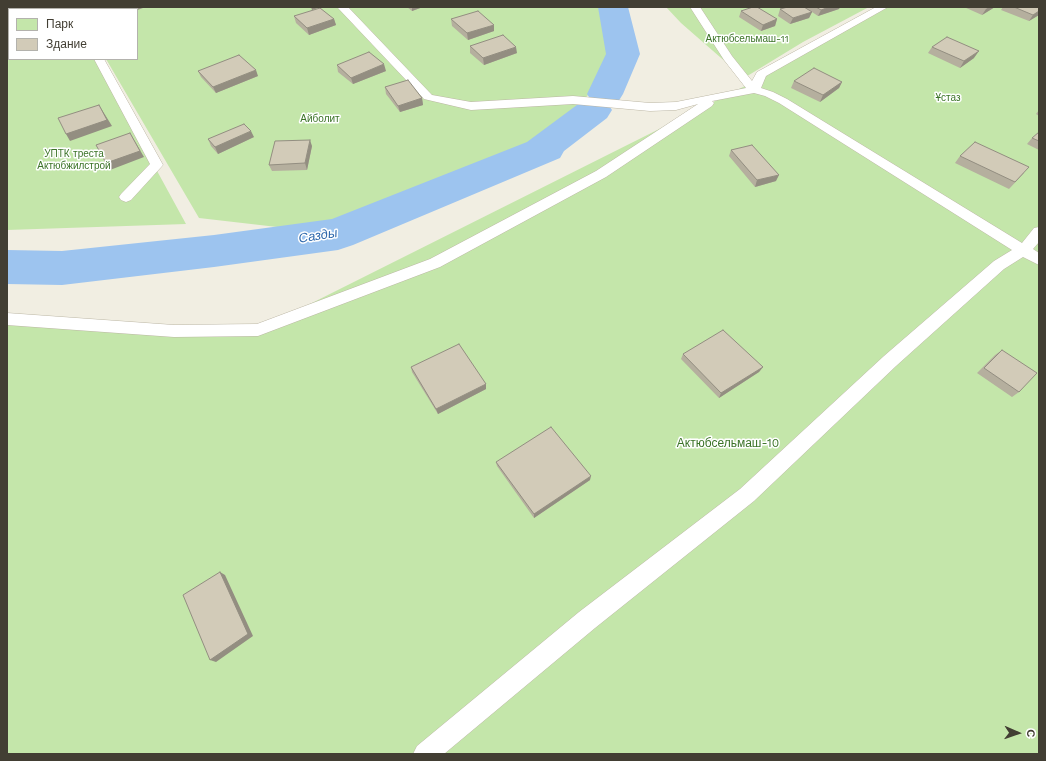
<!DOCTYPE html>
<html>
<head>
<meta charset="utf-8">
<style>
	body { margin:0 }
	#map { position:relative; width:1046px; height:761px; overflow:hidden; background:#f1eee2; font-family:"Work Sans",sans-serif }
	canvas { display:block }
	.frame { position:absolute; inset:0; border:8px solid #423e33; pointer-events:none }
	.legend { position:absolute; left:8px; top:8px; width:130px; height:52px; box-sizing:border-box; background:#fff; border:1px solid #b3b2ad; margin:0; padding:5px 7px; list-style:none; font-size:12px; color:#423e33 }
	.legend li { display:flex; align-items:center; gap:8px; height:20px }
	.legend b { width:20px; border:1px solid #b3b2ad }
	.north { position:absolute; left:998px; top:713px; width:40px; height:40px; -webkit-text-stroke:3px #fff; paint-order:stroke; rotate:92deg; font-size:11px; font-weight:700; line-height:16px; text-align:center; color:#423e33 }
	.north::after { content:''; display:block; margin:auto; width:14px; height:18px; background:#423e33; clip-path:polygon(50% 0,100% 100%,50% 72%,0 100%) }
</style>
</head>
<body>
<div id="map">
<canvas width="1046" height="761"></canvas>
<div class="frame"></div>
<ul class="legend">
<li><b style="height:11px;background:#c4e6aa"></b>Парк</li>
<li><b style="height:11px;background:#d2cbb8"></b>Здание</li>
</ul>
<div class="north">С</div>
</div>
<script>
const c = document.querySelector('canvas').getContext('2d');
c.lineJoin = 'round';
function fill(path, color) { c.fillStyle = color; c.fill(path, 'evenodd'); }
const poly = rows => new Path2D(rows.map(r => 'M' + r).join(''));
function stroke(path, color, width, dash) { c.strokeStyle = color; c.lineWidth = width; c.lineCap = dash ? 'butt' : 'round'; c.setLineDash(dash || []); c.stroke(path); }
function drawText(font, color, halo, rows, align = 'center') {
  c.font = font + ' "Work Sans",sans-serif'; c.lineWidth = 3; c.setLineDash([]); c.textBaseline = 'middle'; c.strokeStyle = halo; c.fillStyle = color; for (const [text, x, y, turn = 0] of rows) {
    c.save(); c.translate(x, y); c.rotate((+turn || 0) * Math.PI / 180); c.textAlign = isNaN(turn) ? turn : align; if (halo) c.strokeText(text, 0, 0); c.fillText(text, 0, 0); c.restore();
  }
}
fill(poly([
	[7,7,68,7,69,9,9,9,9,59,96,59,186,224,7,230],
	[76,7,613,7,623,54,542,149,338,234,199,218,106,59,137,59,137,9,77,9],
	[666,7,869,7,803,42,744,78,681,23],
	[888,7,1039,7,1039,754,7,754,7,321,258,330,759,79]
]), '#c4e6aa');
fill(poly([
	[598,7,628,7,640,54,623,94,618,102,608,104,612,110,607,118,564,151,560,158,353,245,338,250,214,267,62,285,7,284,7,250,62,251,214,235,332,219,527,142,581,102,591,100,587,94,606,54,598,7]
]), '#9dc4ef');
const lane = poly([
	[66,7,76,7,77,9,67,9,66,7],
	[337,7,348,7,432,95,471,102,573,96,650,103,676,102,746,88,724,60,690,7,700,7,732,56,752,81,757,72,876,7,888,7,766,76,761,88,773,92,787,99,1022,243,1034,228,1039,227,1039,242,1033,249,1039,253,1039,265,1023,257,1004,269,896,366,754,501,595,628,444,754,413,754,417,746,579,612,740,489,884,356,994,261,1012,250,779,103,765,96,754,93,712,101,714,103,712,106,606,177,440,267,258,336,174,337,7,325,7,313,174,325,257,324,430,259,596,171,698,104,676,110,650,111,573,104,471,110,424,99,337,7],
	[94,59,104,59,163,165,131,200,126,202,121,200,119,197,121,194,150,164,94,59]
]);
stroke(lane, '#bcb7a5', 1);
fill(lane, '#fff');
fill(poly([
	[407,7,423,7,412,11],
	[788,7,840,7,839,9,818,16,812,12,809,18,790,24,778,16,780,9],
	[964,7,995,7,982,15],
	[1003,7,1039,7,1039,15,1029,21,1001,10],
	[741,11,777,19,775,26,761,31,739,17],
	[294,16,334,19,336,25,309,35,296,23],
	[451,19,494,31,468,40,452,26],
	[470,46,517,53,484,65,470,53],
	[932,47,974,58,960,68,928,53],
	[337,65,386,71,353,84,338,72],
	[198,71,258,76,216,93,201,77],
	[794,81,842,82,839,88,820,102,791,88],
	[385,87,422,98,423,105,400,112,386,94],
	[1039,110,1039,116,1036,114],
	[1039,132,1039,150,1027,144,1032,138],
	[254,137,218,154,211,146,208,139],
	[312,146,307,170,272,171,269,165],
	[731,150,776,181,755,187,729,156],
	[960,156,1024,173,1009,189,955,163],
	[1002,350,1019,392,1012,397,977,373,995,355],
	[683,354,763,367,759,372,719,398,681,359],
	[411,367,486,384,486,389,438,414,412,372],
	[496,462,590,480,534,518,497,466]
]), '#b5af9e');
fill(poly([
	[131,7,146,7,137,10,137,9,132,9],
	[311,7,321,7,312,10],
	[412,7,423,7,412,11],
	[829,7,840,7,839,9,818,16,821,10],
	[989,7,995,7,982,15,986,9],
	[1039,11,1039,15,1029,21,1033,15],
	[812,12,809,18,790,24,793,18],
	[334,19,336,25,309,35,307,28],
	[777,19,775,26,761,31,763,25],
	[494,25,494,31,468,40,467,33],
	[516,47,517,53,484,65,483,58],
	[979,51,974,58,960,68,964,61],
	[384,64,386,71,353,84,351,78],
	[256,70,258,76,216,93,213,87],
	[842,82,839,88,820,102,823,95],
	[422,98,423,105,400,112,398,106],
	[99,105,112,126,70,141,66,134],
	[251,131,254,137,218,154,215,147],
	[130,133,144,157,110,170,106,163],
	[310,140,312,146,307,170,305,163],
	[779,175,776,181,755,187,757,180],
	[763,367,759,372,719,398,721,393],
	[486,384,486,389,438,414,436,409],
	[591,476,590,480,534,518,534,514],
	[220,572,225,575,253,636,216,662,210,660]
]), '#938e81');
const building = poly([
	[753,7,757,7,777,19,763,25,741,11,753,7],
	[788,7,804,7,812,12,793,18,780,9,788,7],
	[816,7,829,7,821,10,816,7],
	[1014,7,1039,7,1039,11,1033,15,1014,7],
	[320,8,334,19,307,28,294,16,320,8],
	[478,11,494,25,467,33,451,19,478,11],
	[503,35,516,47,483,58,470,46,503,35],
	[947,37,979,51,964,61,932,47,947,37],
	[369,52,384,64,351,78,337,65,369,52],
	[239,55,256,70,213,87,198,71,239,55],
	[814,68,842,82,823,95,794,81,814,68],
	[408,80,422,98,398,106,385,87,408,80],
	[99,105,107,120,66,134,58,118,99,105],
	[244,124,251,131,215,147,208,139,244,124],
	[1039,132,1039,141,1032,138,1039,132],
	[130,133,140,151,106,163,96,145,130,133],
	[310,140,305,163,269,165,275,141,310,140],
	[975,142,1029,167,1015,182,960,156,975,142],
	[752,145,779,175,757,180,731,150,752,145],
	[723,330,763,367,721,393,683,354,723,330],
	[459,344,486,384,436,409,411,367,459,344],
	[1002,350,1037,373,1019,392,984,368,1002,350],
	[551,427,591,476,534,514,496,462,551,427],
	[220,572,248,634,210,660,183,595,220,572]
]);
fill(building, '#d2cbb8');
stroke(building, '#938e81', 1);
drawText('10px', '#3b7327', '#fff', [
	["Актюбсельмаш-11",747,39],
	["Ұстаз",948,98],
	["Айболит",320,119],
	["УПТК треста",74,154],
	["Актюбжилстрой",74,166]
]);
drawText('12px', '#3b7327', '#fff', [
	["Актюбсельмаш-10",728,443]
]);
drawText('italic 13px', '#2e68ac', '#fff', [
	["Сазды",318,236,-9]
]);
</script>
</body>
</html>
